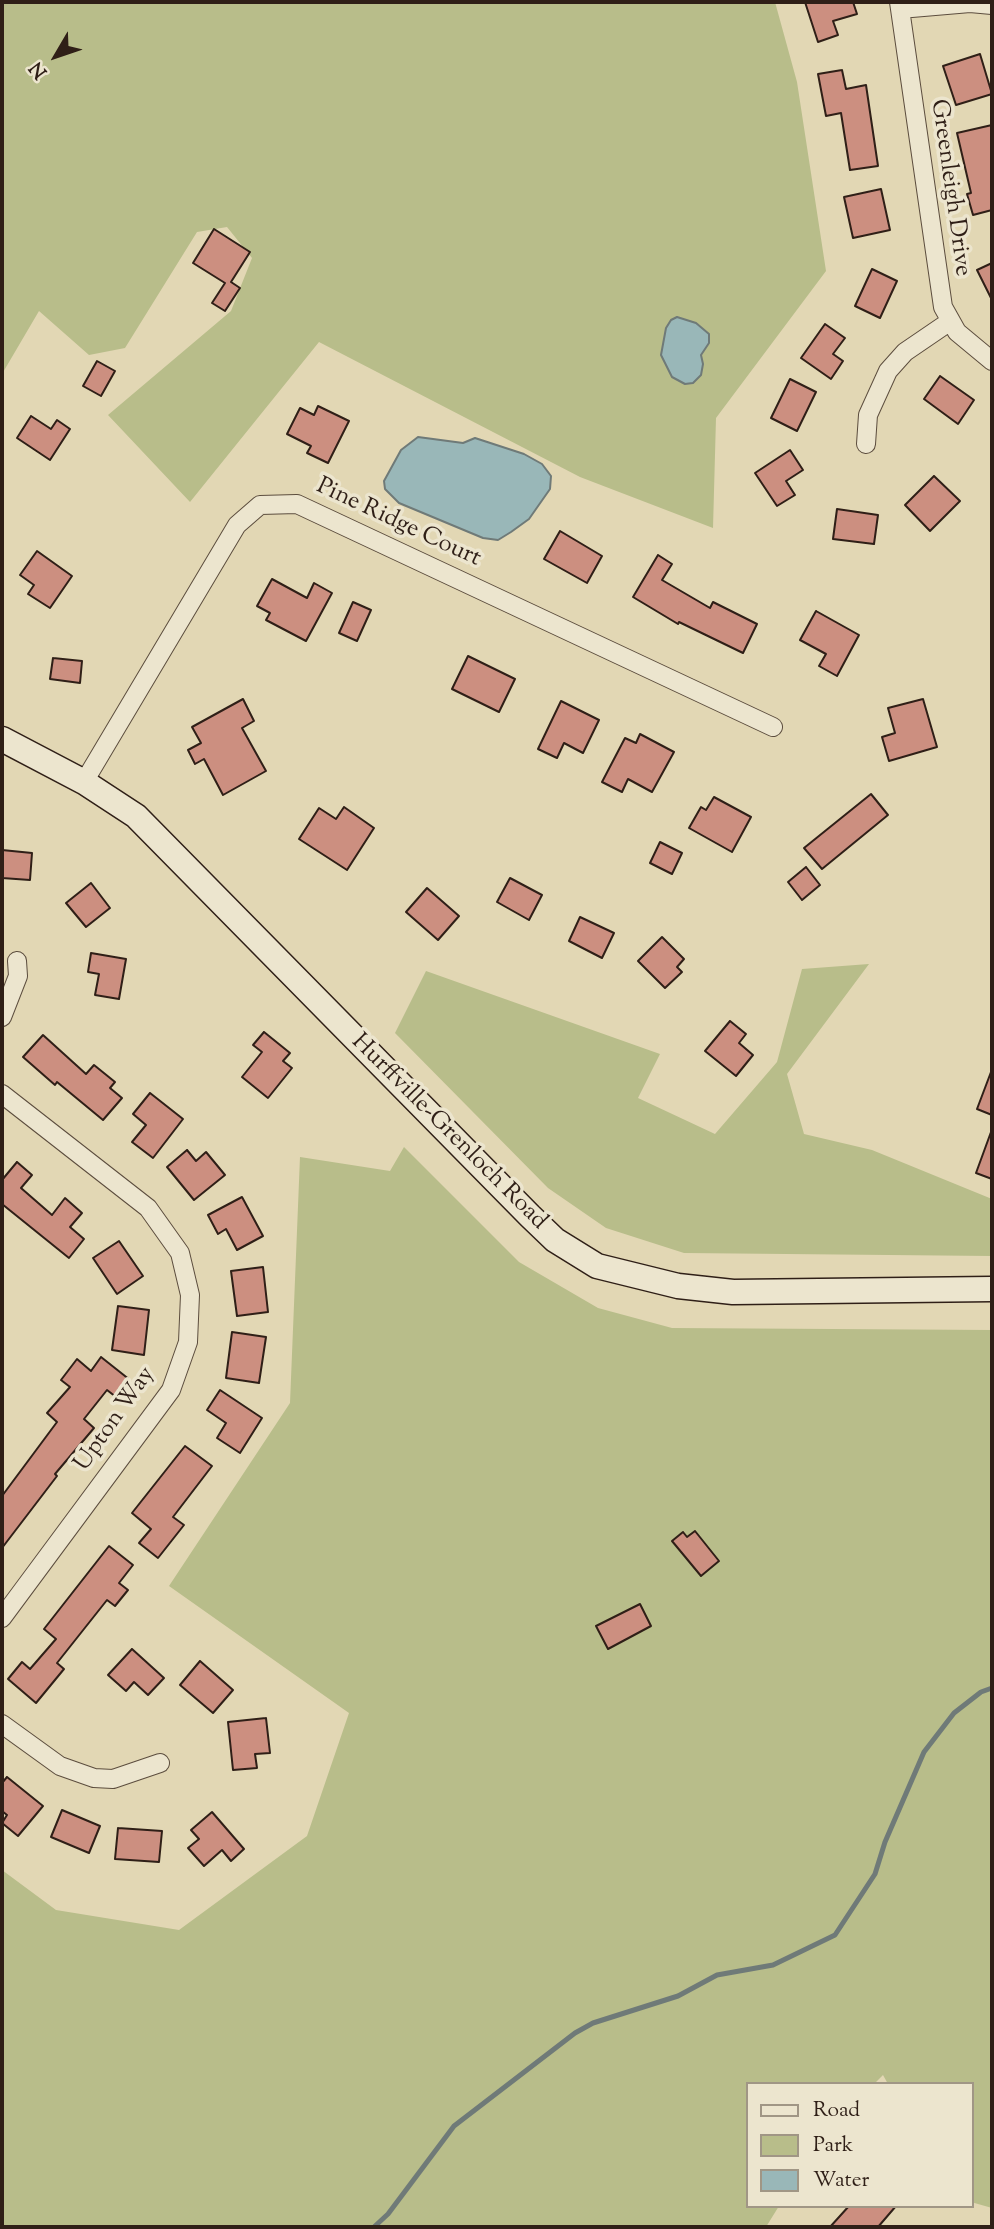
<!DOCTYPE html>
<html>
<head>
<meta charset="utf-8">
<style>
	body { margin:0 }
	#map { position:relative; width:994px; height:2229px; overflow:hidden; background:#e2d7b4; font-family:"Sorts Mill Goudy",serif }
	canvas { display:block }
	.frame { position:absolute; inset:0; border:4px solid #2f1f17; pointer-events:none }
	.legend { position:absolute; left:746px; top:2082px; width:228px; height:126px; box-sizing:border-box; background:#ece5ce; border:2px solid #a09685; margin:0; padding:9px 12px; list-style:none; font-size:21px; color:#2f1f17 }
	.legend li { display:flex; align-items:center; gap:14px; height:35px }
	.legend b { width:35px; border:2px solid #a09685 }
	.north { position:absolute; left:21px; top:21px; width:70px; height:70px; -webkit-text-stroke:5px #ece5ce; paint-order:stroke; rotate:231deg; font-size:19px; font-weight:700; line-height:28px; text-align:center; color:#2f1f17 }
	.north::after { content:''; display:block; margin:auto; width:24px; height:32px; background:#2f1f17; clip-path:polygon(50% 0,100% 100%,50% 72%,0 100%) }
</style>
</head>
<body>
<div id="map">
<canvas width="994" height="2229"></canvas>
<div class="frame"></div>
<ul class="legend">
<li><b style="height:9px;background:#ece5ce"></b>Road</li>
<li><b style="height:19px;background:#b8bd8a"></b>Park</li>
<li><b style="height:19px;background:#99b7b8"></b>Water</li>
</ul>
<div class="north">N</div>
</div>
<script>
const c = document.querySelector('canvas').getContext('2d');
c.lineJoin = 'round';
function fill(path, color) { c.fillStyle = color; c.fill(path, 'evenodd'); }
const poly = rows => new Path2D(rows.map(r => 'M' + r).join(''));
function stroke(path, color, width, dash) { c.strokeStyle = color; c.lineWidth = width; c.lineCap = dash ? 'butt' : 'round'; c.setLineDash(dash || []); c.stroke(path); }
function drawText(font, color, halo, rows, align = 'center') {
  c.font = font + ' "Sorts Mill Goudy",serif'; c.lineWidth = 7; c.setLineDash([]); c.textBaseline = 'middle'; c.strokeStyle = halo; c.fillStyle = color; for (const [text, x, y, turn = 0] of rows) {
    c.save(); c.translate(x, y); c.rotate((+turn || 0) * Math.PI / 180); c.textAlign = isNaN(turn) ? turn : align; if (halo) c.strokeText(text, 0, 0); c.fillText(text, 0, 0); c.restore();
  }
}
fill(poly([
	[2,2,775,2,797,82,826,271,716,418,713,528,580,477,319,342,190,502,108,415,231,311,252,258,227,227,197,232,125,348,89,355,39,311,2,374],
	[869,964,787,1074,804,1134,872,1150,992,1199,992,1256,684,1253,606,1228,548,1188,395,1033,426,971,660,1054,638,1098,715,1134,777,1062,802,969],
	[404,1147,519,1262,598,1308,672,1328,992,1330,992,2208,971,2202,971,2084,888,2084,883,2075,874,2084,747,2084,747,2206,779,2206,766,2227,2,2227,2,1870,56,1910,179,1930,307,1836,349,1713,169,1586,290,1403,300,1157,390,1171]
]), '#b8bd8a');
const water = poly([
	[677,317,696,323,709,334,709,343,701,355,703,364,701,375,693,383,685,384,672,377,661,355,666,328,671,320,677,317],
	[418,437,463,443,475,438,524,454,542,464,551,476,550,489,529,519,511,532,498,540,483,538,399,503,385,489,384,481,401,450,418,437]
]);
fill(water, '#99b7b8');
stroke(water, '#6f7a78', 2);
stroke(poly([
	[374,2227,388,2214,454,2126,575,2033,593,2023,678,1996,717,1975,773,1965,835,1935,875,1874,885,1842,924,1752,954,1713,981,1692,992,1688]
]), '#6f7a78', 5);
const building = poly([
	[805,2,853,2,857,14,833,21,838,35,818,42,805,2],
	[980,54,992,94,956,105,943,66,980,54],
	[842,70,846,89,866,85,878,166,850,170,841,113,826,116,818,74,842,70],
	[992,125,992,210,973,215,967,194,971,193,957,133,992,125],
	[881,189,890,230,853,238,844,197,881,189],
	[214,229,250,252,231,282,240,288,225,311,212,303,225,283,193,263,214,229],
	[992,263,992,300,977,270,992,263],
	[872,269,897,281,880,318,855,306,872,269],
	[825,324,845,338,833,354,843,361,831,379,801,358,825,324],
	[97,361,115,371,101,396,83,386,97,361],
	[940,376,974,400,958,424,924,399,940,376],
	[790,379,816,392,797,431,771,418,790,379],
	[318,406,349,421,328,463,307,453,311,446,287,434,300,408,314,415,318,406],
	[31,416,51,429,57,420,70,429,50,460,17,438,31,416],
	[790,450,803,470,786,481,795,495,777,506,755,473,790,450],
	[934,476,960,501,930,531,905,505,934,476],
	[837,509,878,515,874,544,833,539,837,509],
	[560,531,602,556,587,583,544,559,560,531],
	[37,551,72,576,50,608,28,594,34,585,20,575,37,551],
	[658,555,672,564,662,580,710,608,713,602,757,624,743,653,679,622,678,624,633,597,658,555],
	[272,579,307,598,314,583,332,593,306,641,266,620,270,613,257,606,272,579],
	[353,602,371,610,357,641,339,633,353,602],
	[816,611,859,635,837,676,819,666,826,654,800,640,816,611],
	[468,656,515,679,499,712,452,689,468,656],
	[53,658,82,661,80,683,50,679,53,658],
	[243,699,254,721,242,728,266,771,223,795,204,759,195,764,188,750,201,743,192,727,243,699],
	[923,699,937,747,889,761,882,737,895,733,888,708,923,699],
	[561,701,599,720,583,753,564,743,557,758,538,749,561,701],
	[640,734,674,752,652,792,628,779,622,792,602,782,625,738,636,743,640,734],
	[871,794,888,815,822,869,804,848,871,794],
	[714,797,751,817,732,852,689,828,701,807,706,810,714,797],
	[344,807,374,828,347,870,299,839,319,808,336,819,344,807],
	[660,842,682,853,672,874,650,863,660,842],
	[2,850,32,853,30,880,2,878,2,850],
	[806,867,820,885,802,900,788,882,806,867],
	[510,878,542,895,529,920,497,902,510,878],
	[91,883,110,908,86,927,66,903,91,883],
	[427,888,459,916,438,940,406,912,427,888],
	[580,917,614,933,602,958,569,941,580,917],
	[662,937,684,959,677,967,682,972,665,988,638,961,662,937],
	[91,953,126,959,119,999,95,995,99,974,88,972,91,953],
	[730,1021,746,1034,739,1043,753,1055,736,1076,705,1051,730,1021],
	[264,1032,290,1053,283,1061,292,1068,268,1098,242,1077,262,1052,253,1045,264,1032],
	[43,1035,86,1074,94,1065,115,1082,110,1088,122,1098,103,1120,57,1082,55,1085,23,1057,43,1035],
	[991,1072,992,1072,992,1115,977,1109,991,1072],
	[150,1093,183,1119,153,1158,132,1142,146,1125,133,1114,150,1093],
	[991,1132,992,1133,992,1179,976,1173,991,1132],
	[187,1150,196,1161,206,1152,225,1175,194,1200,167,1167,187,1150],
	[17,1162,32,1175,21,1188,52,1215,65,1198,82,1213,70,1227,84,1239,69,1258,2,1204,2,1180,17,1162],
	[242,1197,263,1236,237,1250,226,1229,218,1234,208,1215,242,1197],
	[119,1241,143,1276,117,1294,93,1258,119,1241],
	[263,1267,268,1312,237,1316,231,1271,263,1267],
	[118,1306,149,1310,144,1355,112,1350,118,1306],
	[232,1332,266,1337,259,1383,226,1378,232,1332],
	[101,1357,130,1380,116,1397,107,1390,84,1419,94,1428,55,1474,57,1476,2,1548,2,1496,57,1422,47,1413,70,1387,61,1380,77,1359,91,1371,101,1357],
	[220,1390,262,1418,240,1453,217,1438,226,1423,207,1410,220,1390],
	[185,1446,212,1466,173,1517,184,1525,158,1558,139,1543,151,1529,132,1513,185,1446],
	[695,1531,719,1561,701,1576,672,1541,683,1532,687,1537,695,1531],
	[109,1546,133,1565,119,1583,128,1590,115,1606,107,1600,57,1663,64,1669,36,1703,8,1679,22,1662,30,1669,56,1639,44,1629,109,1546],
	[640,1604,651,1626,608,1649,596,1626,640,1604],
	[132,1649,164,1678,148,1695,134,1682,126,1691,108,1675,132,1649],
	[200,1661,233,1690,213,1713,180,1685,200,1661],
	[266,1718,270,1753,255,1754,257,1768,233,1770,228,1722,266,1718],
	[7,1777,43,1806,18,1836,2,1823,7,1815,2,1811,2,1783,7,1777],
	[62,1810,100,1826,89,1853,51,1837,62,1810],
	[212,1812,244,1849,231,1861,222,1850,204,1866,188,1848,199,1839,191,1830,212,1812],
	[118,1828,162,1831,159,1862,115,1859,118,1828],
	[849,2206,896,2206,878,2227,830,2227,849,2206]
]);
fill(building, '#cc8f80');
stroke(building, '#2f1f17', 2);
const street = poly([
	[899,2,943,307,957,332,992,361],
	[900,9,970,3,992,5],
	[866,444,868,415,888,371,905,352,949,322],
	[84,782,237,525,260,505,297,504,773,727],
	[2,1017,18,976,17,961],
	[2,1094,148,1208,180,1253,190,1295,188,1342,171,1390,2,1618],
	[2,1724,60,1766,94,1778,113,1779,160,1763]
]);
const secondary = poly([
	[2,739,84,782,136,816,530,1216,555,1240,597,1266,678,1286,733,1292,992,1289]
]);
stroke(street, '#5c4d3e', 20);
stroke(secondary, '#2f1f17', 27);
stroke(street, '#ece5ce', 18);
stroke(secondary, '#ece5ce', 24);
drawText('24px', '#2f1f17', '#ece5ce', [
	["Greenleigh Drive",949,188,82],
	["Pine Ridge Court",398,524,25],
	["Hurffville-Grenloch Road",448,1133,45],
	["Upton Way",116,1420,-55]
]);
</script>
</body>
</html>
